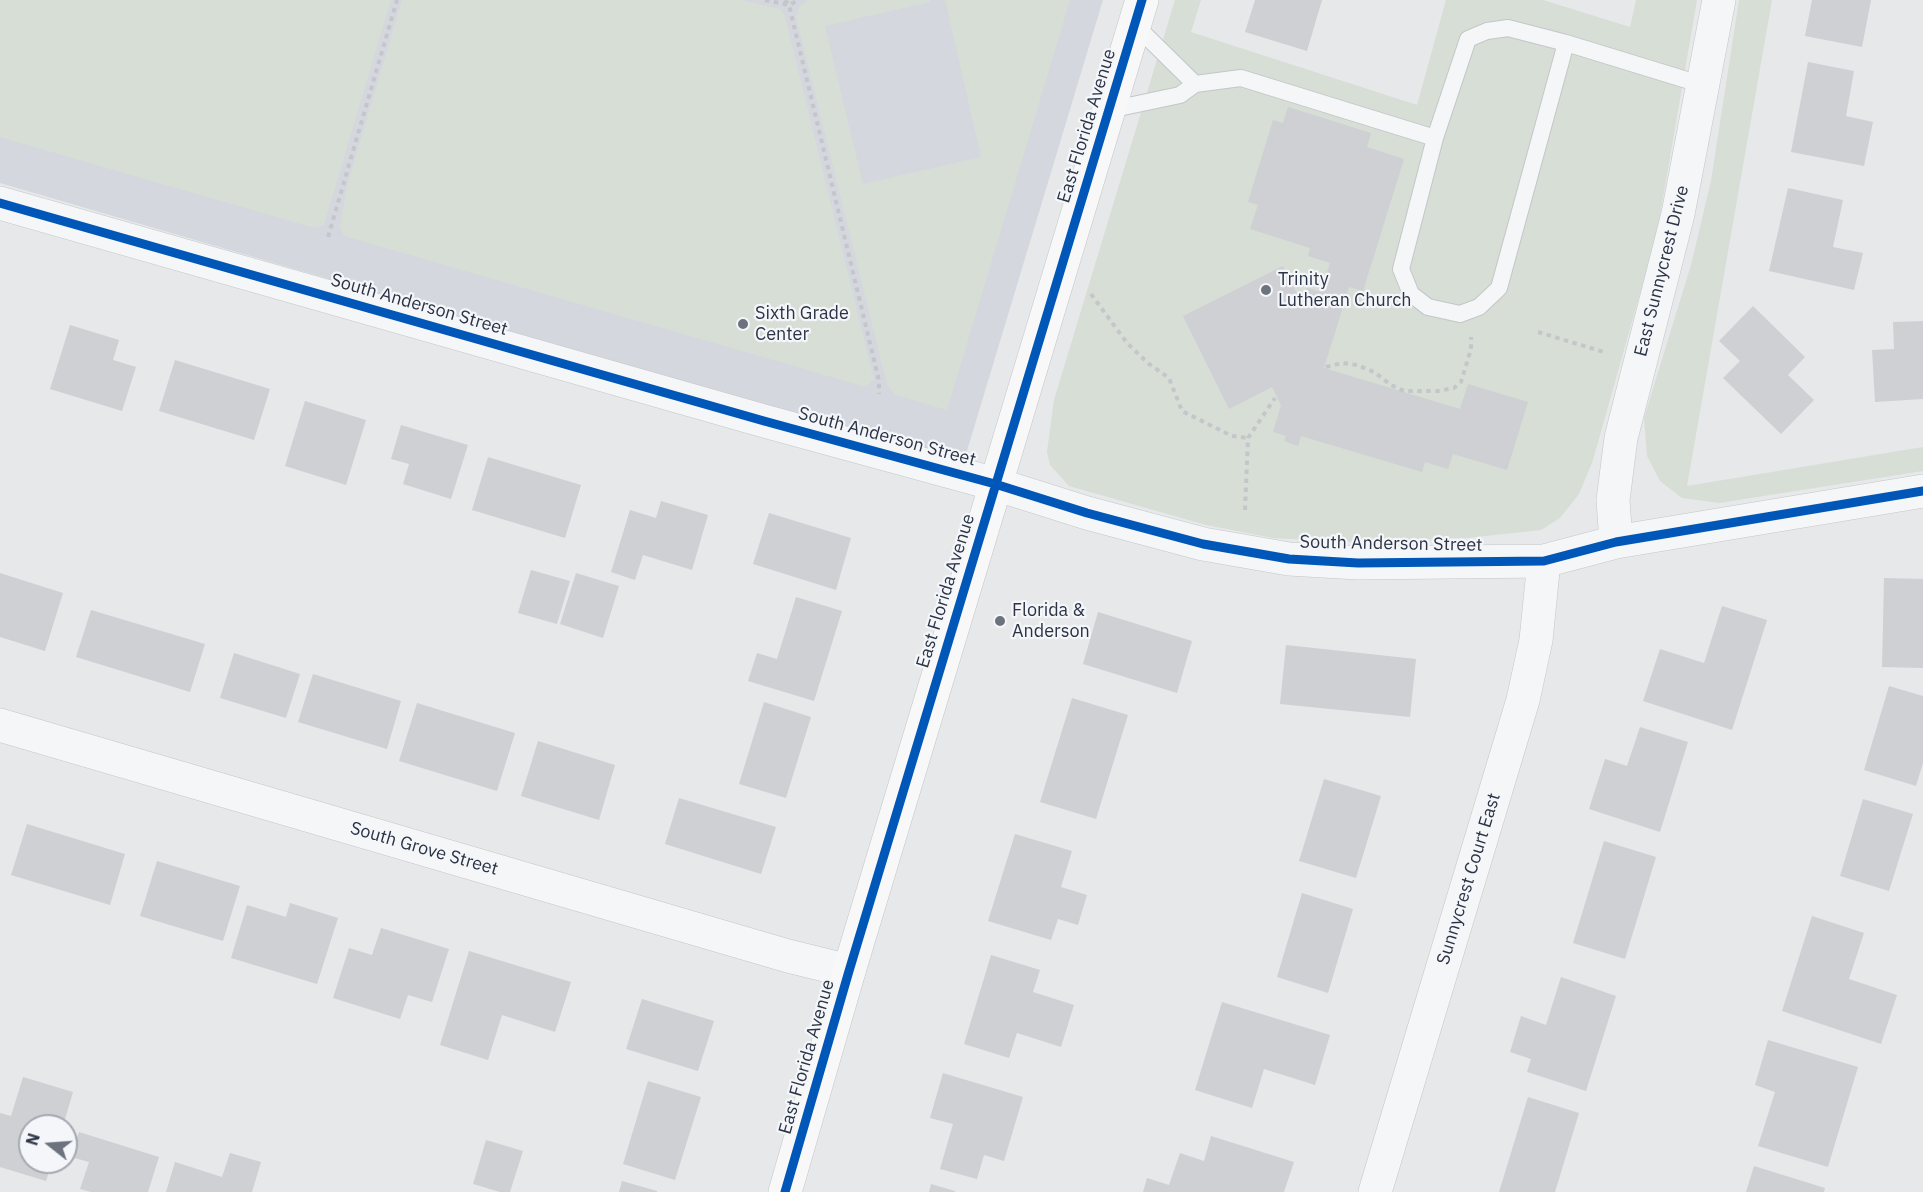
<!DOCTYPE html>
<html>
<head>
<meta charset="utf-8">
<style>
	body { margin:0 }
	#map { position:relative; width:1923px; height:1192px; overflow:hidden; background:#e6e8ea; font-family:"IBM Plex Sans",sans-serif }
	canvas { display:block }
	.north { position:absolute; left:18px; top:1114px; width:60px; height:60px; box-sizing:border-box; background:#f4f6f9; border:2px solid #a4a8b1; border-radius:50%; rotate:287deg; font-size:16px; font-weight:700; line-height:24px; text-align:center; color:#2b3445 }
	.north::after { content:''; display:block; margin:auto; width:21px; height:27px; background:#6c737f; clip-path:polygon(50% 0,100% 100%,50% 72%,0 100%) }
</style>
</head>
<body>
<div id="map">
<canvas width="1923" height="1192"></canvas>
<div class="north">N</div>
</div>
<script>
const c = document.querySelector('canvas').getContext('2d');
c.lineJoin = 'round';
function fill(path, color) { c.fillStyle = color; c.fill(path, 'evenodd'); }
const poly = rows => new Path2D(rows.map(r => 'M' + r).join(''));
function stroke(path, color, width, dash) { c.strokeStyle = color; c.lineWidth = width; c.lineCap = dash ? 'butt' : 'round'; c.setLineDash(dash || []); c.stroke(path); }
function drawText(font, color, halo, rows, align = 'center') {
  c.font = font + ' "IBM Plex Sans",sans-serif'; c.lineWidth = 4.5; c.setLineDash([]); c.textBaseline = 'middle'; c.strokeStyle = halo; c.fillStyle = color; for (const [text, x, y, turn = 0] of rows) {
    c.save(); c.translate(x, y); c.rotate((+turn || 0) * Math.PI / 180); c.textAlign = isNaN(turn) ? turn : align; if (halo) c.strokeText(text, 0, 0); c.fillText(text, 0, 0); c.restore();
  }
}
fill(poly([
	[0,0,1103,0,963,464,0,183]
]), '#d4d7dd');
fill(poly([
	[0,0,391,0,324,225,314,228,0,137],
	[402,0,742,0,780,9,785,16,874,380,866,387,344,236,340,226,347,186],
	[808,0,930,0,930,2,825,26,863,184,981,157,945,0,1070,0,947,410,895,395,887,385,796,17,799,7],
	[1175,0,1201,0,1191,32,1417,105,1446,0,1543,0,1630,27,1636,0,1697,0,1657,233,1593,460,1579,494,1560,518,1541,530,1467,538,1350,542,1273,538,1206,525,1069,486,1050,465,1047,452,1054,400],
	[1739,0,1772,0,1687,486,1923,447,1923,471,1719,503,1682,498,1660,481,1647,456,1644,418,1691,265,1711,181]
]), '#d6ded6');
fill(poly([
	[1255,0,1322,0,1307,51,1245,32],
	[1812,0,1871,0,1862,47,1805,36],
	[1808,62,1854,71,1846,116,1873,122,1864,166,1791,152],
	[1288,107,1371,133,1367,147,1404,159,1363,291,1349,287,1324,368,1460,409,1468,384,1528,402,1507,470,1453,454,1448,469,1425,462,1422,472,1301,436,1298,446,1284,441,1286,436,1273,432,1281,405,1272,387,1229,409,1183,316,1283,266,1297,294,1308,288,1321,292,1330,263,1308,256,1310,248,1250,229,1258,205,1248,202,1273,120,1283,123],
	[1788,188,1843,200,1833,247,1863,253,1854,290,1769,271],
	[1753,306,1805,357,1788,375,1814,400,1781,434,1723,378,1740,361,1719,341],
	[1923,321,1923,399,1875,402,1872,350,1894,349,1893,322],
	[70,325,119,340,113,360,136,367,122,411,50,389],
	[175,360,270,389,254,440,159,411],
	[305,401,366,420,346,485,285,466],
	[401,425,468,445,451,499,403,484,409,464,391,459],
	[488,457,581,485,565,538,472,510],
	[661,501,708,515,692,570,643,555,635,580,611,572,630,510,656,518],
	[769,513,851,538,836,590,753,564],
	[531,570,570,581,557,624,518,613],
	[0,573,63,593,45,651,0,637],
	[576,573,619,586,603,638,560,624],
	[1884,578,1923,579,1923,668,1882,667],
	[796,597,842,611,814,701,748,681,757,653,777,659],
	[1722,606,1767,620,1732,730,1643,701,1660,649,1704,663],
	[91,610,205,644,190,692,76,657],
	[1098,612,1192,641,1177,693,1083,664],
	[1286,645,1416,659,1410,717,1280,704],
	[234,653,300,674,286,718,220,698],
	[313,674,401,701,387,749,298,722],
	[1889,686,1923,696,1923,763,1916,786,1864,770],
	[1072,698,1128,715,1096,819,1040,802],
	[764,702,811,717,786,798,739,784],
	[417,703,515,733,497,791,399,761],
	[1640,727,1688,742,1660,832,1589,809,1605,759,1627,766],
	[538,741,615,765,599,820,521,796],
	[1324,779,1381,796,1356,878,1299,861],
	[679,798,776,827,761,874,665,844],
	[1863,799,1913,814,1889,891,1840,876],
	[27,824,125,854,110,905,11,875],
	[1015,834,1072,851,1061,887,1087,895,1078,925,1058,919,1051,940,988,921],
	[1604,841,1656,857,1625,959,1573,943],
	[157,861,240,886,223,941,140,916],
	[1302,893,1353,909,1328,993,1277,977],
	[290,903,338,918,317,984,231,958,247,905,286,917],
	[1812,916,1864,933,1849,979,1897,995,1881,1044,1782,1011],
	[381,928,449,949,432,1002,408,995,400,1019,333,998,349,948,372,955],
	[469,951,571,982,555,1032,502,1015,488,1060,440,1045],
	[991,955,1040,970,1033,992,1074,1005,1061,1047,1017,1033,1009,1058,964,1044],
	[1561,977,1616,996,1586,1091,1527,1072,1531,1059,1510,1052,1521,1016,1546,1025],
	[642,999,714,1021,698,1071,626,1049],
	[1222,1002,1330,1035,1315,1085,1264,1069,1252,1108,1195,1090],
	[1768,1040,1858,1067,1828,1167,1758,1146,1775,1092,1755,1085],
	[943,1073,1023,1097,1004,1161,984,1155,977,1179,940,1169,953,1124,930,1118],
	[23,1077,73,1092,63,1126,30,1126,30,1162,52,1162,46,1181,0,1167,0,1113,11,1116],
	[648,1081,701,1097,675,1180,623,1164],
	[1528,1097,1579,1113,1555,1192,1499,1192],
	[79,1132,159,1157,148,1192,91,1192,80,1189,89,1162,71,1157],
	[1211,1136,1294,1162,1284,1192,1143,1192,1147,1178,1169,1185,1180,1153,1204,1161],
	[486,1140,523,1151,510,1192,500,1192,473,1184],
	[230,1153,261,1162,252,1192,166,1192,175,1162,222,1177],
	[1754,1166,1825,1188,1824,1192,1746,1192],
	[622,1181,657,1191,657,1192,619,1192],
	[931,1184,955,1191,955,1192,929,1192]
]), '#ced0d3');
const lane = poly([
	[1135,25,1195,84],
	[1566,43,1499,288,1479,307,1460,314,1428,307,1411,294,1401,269,1435,138,1468,39,1487,31,1508,28,1566,43,1703,85],
	[1109,110,1180,95,1195,84,1241,78,1435,138]
]);
const street = poly([
	[0,203,764,421,995,484,1087,513,1203,544,1289,559,1358,563,1544,561,1616,542,1923,491],
	[1616,542,1613,500,1621,438,1678,214,1719,0],
	[0,725,788,956,849,971],
	[1375,1192,1523,700,1536,640,1544,561]
]);
const secondary = poly([
	[785,1192,849,971,1142,0]
]);
stroke(lane, '#c4c6c8', 18);
stroke(street, '#c4c6c8', 34);
stroke(secondary, '#c4c6c8', 34);
stroke(poly([
	[765,0,789,5,879,381,879,394],
	[785,0,789,5,799,0],
	[328,237,397,0],
	[1091,294,1127,343,1149,364,1169,378,1182,411,1232,436,1248,438],
	[1538,332,1607,353],
	[1326,367,1342,363,1357,365,1374,372,1391,385,1404,391,1438,391,1454,388,1461,382,1471,349,1471,337],
	[1245,510,1248,438,1275,398]
]), '#c5c6ca', 4, [4.5, 4.5]);
stroke(lane, '#f5f6f7', 16);
stroke(street, '#f5f6f7', 33);
stroke(secondary, '#f8f8f8', 33);
stroke(poly([
	[0,203,764,421,995,484,1087,513,1203,544,1289,559,1358,563,1544,561,1616,542,1923,491],
	[785,1192,849,971,1142,0]
]), '#0057b8', 9);
for (const [x, y, r, color] of [
	[1266,290,6,"#6c737f"],
	[743,324,6,"#6c737f"],
	[1000,621,6,"#6c737f"]
]) { const dot = new Path2D(); dot.arc(x, y, r, 0, 2 * Math.PI); c.fillStyle = color; c.fill(dot); stroke(dot, '#f4f6f9', 2); }
drawText('18px', '#2b3445', '#f4f6f9', [
	["East Florida Avenue",1087,126,-73],
	["East Sunnycrest Drive",1662,271,-76],
	["South Anderson Street",419,305,16],
	["South Anderson Street",887,437,15],
	["South Anderson Street",1391,544,1],
	["East Florida Avenue",946,591,-73],
	["South Grove Street",424,849,16],
	["Sunnycrest Court East",1469,879,-73],
	["East Florida Avenue",807,1057,-74]
]);
drawText('18px', '#2b3445', '#f4f6f9', [
	["Trinity",1278,280],
	["Lutheran Church",1278,301],
	["Sixth Grade",755,314],
	["Center",755,335],
	["Florida &",1012,611],
	["Anderson",1012,632]
], 'left');
</script>
</body>
</html>
